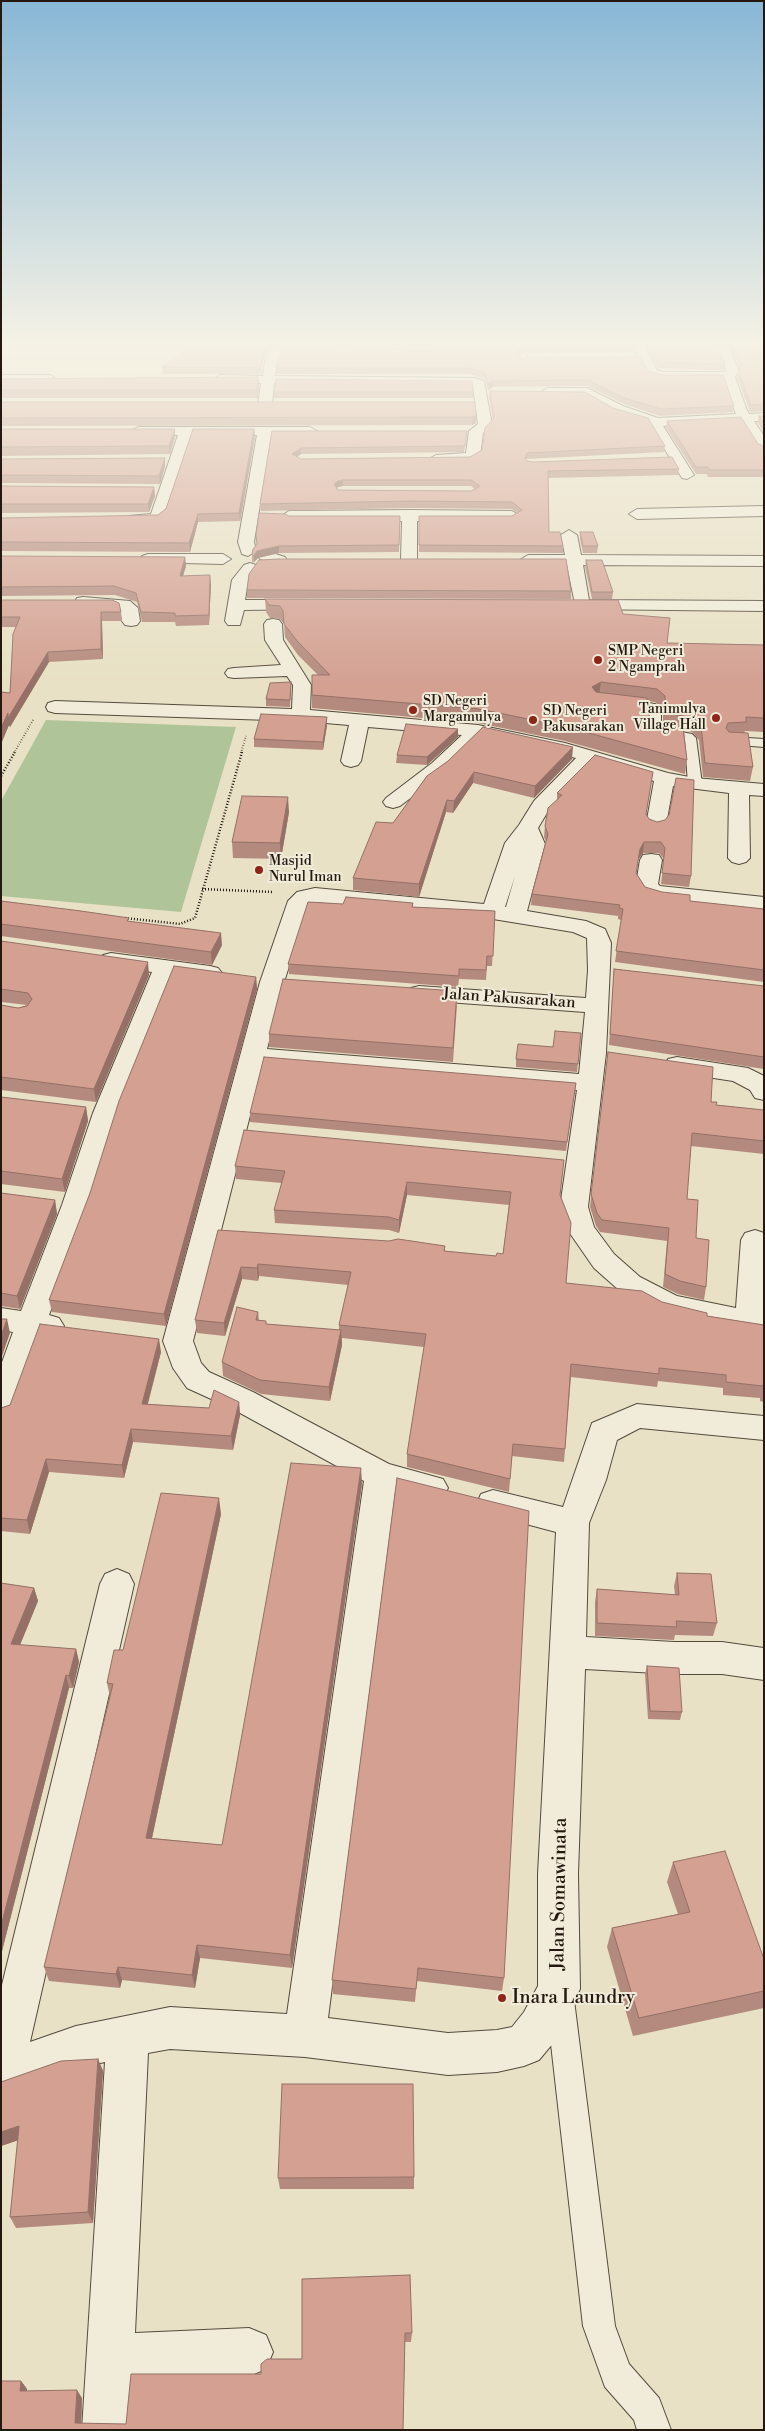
<!DOCTYPE html>
<html>
<head>
<meta charset="utf-8">
<style>
	body { margin:0 }
	#map { position:relative; width:765px; height:2431px; overflow:hidden; background:#e8e1c5; font-family:"Libre Bodoni",serif }
	canvas { display:block }
	.frame { position:absolute; inset:0; border:2px solid #241811; pointer-events:none }
</style>
</head>
<body>
<div id="map">
<canvas width="765" height="2431"></canvas>
<div class="frame"></div>
</div>
<script>
const c = document.querySelector('canvas').getContext('2d');
c.lineJoin = 'round';
function fill(path, color) { c.fillStyle = color; c.fill(path, 'evenodd'); }
const poly = rows => new Path2D(rows.map(r => 'M' + r).join(''));
function stroke(path, color, width, dash) { c.strokeStyle = color; c.lineWidth = width; c.lineCap = dash ? 'butt' : 'round'; c.setLineDash(dash || []); c.stroke(path); }
function drawText(font, color, halo, rows, align = 'center') {
  c.font = font + ' "Libre Bodoni",serif'; c.lineWidth = 4; c.setLineDash([]); c.textBaseline = 'middle'; c.strokeStyle = halo; c.fillStyle = color; for (const [text, x, y, turn = 0] of rows) {
    c.save(); c.translate(x, y); c.rotate((+turn || 0) * Math.PI / 180); c.textAlign = isNaN(turn) ? turn : align; if (halo) c.strokeText(text, 0, 0); c.fillText(text, 0, 0); c.restore();
  }
}
fill(poly([
	[46,720,236,727,181,912,1,896,1,801]
]), '#b0c499');
const lane = poly([
	[623,699,655,704,661,710,661,728,692,734,696,738,702,784,700,787,690,787,688,784,685,742,650,734,649,711,619,706,617,703,623,699],
	[732,737,764,739,764,747,727,744,725,741,727,738,732,737],
	[560,1986,570,1990,574,2000,615,2326,629,2364,659,2398,671,2430,637,2430,634,2420,605,2387,583,2326,546,2000,550,1990,560,1986]
]);
const street = poly([
	[273,345,285,345,277,361,275,376,475,378,484,381,492,425,483,433,480,456,478,459,461,463,436,463,429,459,436,455,466,453,469,431,478,424,473,386,274,383,272,404,265,408,258,404,261,383,220,383,214,379,220,375,263,376,265,361,273,345],
	[511,345,523,345,536,381,535,384,530,385,524,381,511,345],
	[632,345,644,345,657,370,663,372,725,372,726,370,716,345,728,345,739,371,735,377,746,408,749,414,764,413,764,421,754,421,764,436,764,451,759,450,741,422,663,426,694,475,687,479,682,478,649,423,613,412,584,396,547,396,541,392,547,388,587,388,623,406,658,418,736,414,723,380,663,380,648,376,632,345],
	[1,375,50,375,56,379,50,383,1,383,1,375],
	[138,427,310,427,317,431,310,435,271,435,254,542,256,551,248,556,242,554,238,542,257,435,191,435,162,520,141,525,123,525,118,523,115,520,118,517,151,514,178,435,133,434,131,431,138,427],
	[764,506,764,516,637,519,629,514,637,509,764,506],
	[410,510,512,511,520,516,512,521,417,521,417,559,409,564,401,559,402,521,289,521,281,516,289,511,410,510],
	[569,530,577,535,581,555,764,556,764,566,583,565,589,600,764,601,764,611,576,609,567,565,528,565,520,560,528,555,565,555,561,535,569,530],
	[266,551,285,557,287,560,279,565,260,559,258,556,260,553,266,551],
	[148,554,223,554,231,559,223,564,142,562,140,559,142,556,148,554],
	[250,563,256,565,258,568,248,581,245,600,303,600,309,601,311,605,309,609,244,610,240,625,228,625,225,621,232,580,244,565,250,563],
	[83,597,130,601,138,608,140,621,137,625,131,626,125,625,122,621,120,610,77,606,75,602,77,598,83,597],
	[273,619,279,620,282,624,283,640,311,685,310,710,478,725,565,743,668,773,695,778,764,784,764,796,749,795,750,858,746,862,739,864,732,862,728,858,729,793,673,786,666,825,663,829,656,831,649,829,646,825,654,781,593,763,550,808,538,828,545,844,527,911,586,921,605,929,611,943,606,1053,588,1207,594,1227,614,1254,640,1277,677,1296,736,1308,741,1240,745,1233,755,1230,764,1233,764,1336,750,1335,660,1313,620,1291,594,1268,567,1229,560,1207,577,1090,263,1064,193,1341,201,1363,209,1372,253,1392,389,1464,443,1479,448,1488,443,1497,432,1501,395,1492,328,2018,448,2033,497,2030,512,2027,524,2012,538,1986,538,1874,556,1532,481,1512,477,1503,481,1494,493,1490,563,1507,592,1423,637,1404,764,1416,764,1440,640,1428,617,1440,606,1480,589,1523,586,1637,674,1642,722,1642,764,1648,764,1680,722,1674,674,1674,585,1669,578,1874,580,1989,554,2042,539,2060,524,2066,497,2072,448,2075,305,2057,170,2049,148,2053,135,2333,249,2328,266,2335,273,2352,266,2369,249,2376,133,2381,130,2430,82,2430,105,2062,76,2068,1,2094,1,1989,100,1584,105,1574,117,1569,129,1574,134,1584,30,2042,76,2026,170,2007,287,2014,364,1481,231,1408,187,1388,173,1368,163,1341,260,982,288,901,297,892,315,888,484,904,505,843,519,825,534,801,576,758,482,737,446,771,400,806,393,808,386,806,383,802,386,798,432,763,462,735,368,727,361,761,358,765,351,767,344,765,341,761,349,725,301,721,55,713,48,711,46,707,48,703,55,701,292,709,293,685,287,676,234,678,228,677,225,673,228,669,234,668,281,665,265,640,264,624,267,620,273,619],
	[515,876,506,907,505,907,515,876],
	[315,902,493,919,573,932,587,938,588,970,586,998,419,986,411,988,407,993,411,998,419,1000,585,1012,579,1074,267,1049,284,982,309,904,315,902],
	[651,854,659,855,662,860,658,884,660,886,764,897,764,911,661,901,644,896,636,884,640,860,643,855,651,854],
	[111,953,210,966,218,968,222,973,218,978,210,980,174,975,119,1113,90,1205,49,1315,59,1318,64,1326,59,1334,49,1337,41,1336,16,1409,12,1418,1,1421,1,1365,13,1332,1,1330,1,1308,21,1311,62,1205,93,1113,152,972,103,965,100,960,103,955,111,953],
	[677,1057,748,1068,764,1076,764,1100,755,1098,750,1090,733,1081,668,1071,665,1065,668,1059,677,1057]
]);
stroke(lane, '#554a3e', 2);
stroke(street, '#554a3e', 2);
stroke(poly([
	[14,753,33,720],
	[241,753,246,736]
]), '#241811', 2, [0.5, 2]);
stroke(poly([
	[1,776,15,752],
	[202,889,273,892],
	[125,918,180,924,195,918,242,752]
]), '#241811', 2.5, [1, 2]);
fill(lane, '#f0ecd9');
fill(street, '#f0ecd9');
fill(poly([
	[444,345,634,345,634,352,522,353,519,356,522,358,648,371,734,406,733,412,660,416,624,404,587,386,493,387,488,390,485,379,469,374,277,374,277,368,426,351,442,348,444,347],
	[645,345,718,345,725,364,724,370,658,368],
	[729,345,764,345,764,411,750,412,737,377,738,371,740,368],
	[263,360,261,374,163,374,162,367],
	[258,377,259,385,258,398,1,398,1,379],
	[490,391,665,446,664,452,526,459,527,461,533,462,679,469,678,475,548,478,549,532,563,546,563,553,419,552,419,516,512,516,517,513,512,509,410,508,261,511,260,504,272,431,467,431,464,452,301,454,297,457,301,459,470,457,482,450,493,420,489,397],
	[343,486,471,486,475,489,471,491,338,490,337,488,338,487],
	[274,392,473,392,473,398,274,398],
	[1,402,476,415,476,423,472,425,1,426],
	[759,416,764,416,764,433,758,423],
	[667,421,764,446,764,477,708,477,707,474,696,474,666,428],
	[1,429,175,429,175,437,170,454,1,456],
	[254,429,255,437,240,521,198,522,190,552,1,551,1,518,158,515],
	[1,459,165,466,160,484,1,483],
	[1,486,154,487,155,496,149,512,1,513],
	[289,516,400,516,399,552,279,553,258,558,254,562,252,562,252,555,257,545,256,535],
	[580,532,598,546,597,553,583,553,580,539],
	[1,556,185,557,186,566,183,576,211,584,209,625,176,626,175,622,142,622,137,602,115,595,1,596],
	[586,560,613,592,612,599,592,599,585,567],
	[247,590,571,591,571,599,247,598],
	[265,599,623,614,667,643,764,645,764,732,745,731,744,733,753,767,750,781,703,777,699,740,692,732,684,730,687,760,685,774,565,741,478,723,312,708,312,695,318,675,298,655,285,637,284,624,280,619,270,618,266,612],
	[647,701,655,702,663,710,663,724,650,721],
	[1,600,121,612,122,621,102,621,103,659,49,662,10,727,9,725,1,742,1,692,10,693,16,627,1,627],
	[291,690,290,707,266,706,266,699],
	[327,717,327,725,323,750,254,747,254,739],
	[458,729,458,737,427,765,396,763,397,755],
	[572,759,534,798,473,783,453,813,446,812,419,897,353,890,353,878,427,776],
	[653,772,646,815,691,876,689,887,661,884,664,859,659,853,643,853,638,860,636,873,645,887,690,901,764,909,764,982,615,962,621,920,618,919,618,916,531,905,532,894,546,841,544,837,545,826,557,800,557,793],
	[289,812,281,859,233,858,232,842],
	[1,901,129,922,222,945,212,965,1,936],
	[413,903,413,907,495,911,492,966,487,966,486,980,459,979,458,987,289,974,288,964,343,904],
	[1,941,149,975,96,1102,1,1090,1,1005,18,1008,27,1005,1,1002],
	[614,969,764,986,764,1069,609,1045],
	[256,977,257,989,166,1326,52,1312,49,1300],
	[457,1005,453,1062,269,1047,269,1034],
	[581,1033,577,1072,516,1067,516,1059,553,1047],
	[608,1052,711,1102,716,1105,764,1110,764,1154,691,1146,687,1199,706,1287,704,1300,678,1294,663,1287,667,1241,600,1232,596,1226,590,1207],
	[576,1083,566,1151,250,1122,250,1113],
	[1,1097,86,1107,88,1121,65,1192,1,1184],
	[235,1166,560,1196,566,1283,662,1302,707,1316,764,1325,764,1402,760,1401,760,1398,723,1395,723,1388,658,1381,657,1387,571,1377,564,1462,512,1456,509,1492,407,1467,407,1454,424,1347,342,1338,342,1345,330,1401,261,1394,223,1376,222,1362,258,1312,259,1320,266,1324,339,1330,339,1325,348,1285,259,1276,258,1281,242,1279,225,1336,197,1333,195,1320,218,1230,445,1246,445,1251,496,1256,503,1254,509,1205,407,1195,399,1233,389,1230,275,1223,274,1210,282,1183,236,1179],
	[1,1193,55,1200,57,1214,20,1309,1,1306],
	[161,1352,148,1404,209,1408,239,1402,240,1415,233,1450,133,1442,124,1478,49,1472,30,1534,1,1531,1,1408],
	[397,1478,504,1978,502,1991,417,1981,415,2002,333,1994,332,1980],
	[362,1484,292,1968,200,1958,195,1988,122,1980,120,1988,49,1981,44,1967,110,1697,107,1683,123,1650,221,1514,152,1838,222,1845],
	[677,1573,717,1623,713,1636,675,1635,674,1640,595,1636,595,1602,597,1589,675,1595,674,1586],
	[1,1583,34,1588,38,1601,20,1645,76,1649,79,1662,73,1688,69,1688,1,1955],
	[647,1666,682,1712,680,1720,648,1719,645,1674],
	[673,1862,764,1959,764,2008,633,2036,607,1947,612,1928,678,1914,667,1882],
	[98,2059,103,2071,93,2223,16,2228,10,2217,18,2140,1,2146,1,2082],
	[414,2177,414,2189,280,2189,278,2178],
	[302,2279,412,2333,411,2342,405,2342,403,2430,1,2430,21,2381,27,2389,27,2391,82,2398,81,2424,126,2424,302,2359]
]), '#b58a7e');
fill(poly([
	[267,345,271,345,263,360,261,374,261,368,263,354],
	[522,347,522,353,514,360,515,353],
	[258,377,259,385,258,398,257,390],
	[493,381,493,387,488,390,488,383],
	[476,415,476,423,472,425,473,417],
	[175,429,175,437,170,454,169,446],
	[254,429,255,437,240,521,239,513],
	[301,448,301,454,292,461,292,454],
	[165,458,165,466,160,484,159,476],
	[343,480,343,486,338,487,334,491,334,484,338,481],
	[154,487,155,496,149,512,148,504],
	[198,514,198,522,190,552,189,543],
	[279,546,279,553,258,558,254,562,254,556,257,551],
	[185,557,186,566,180,585,180,576],
	[210,575,211,584,209,625,209,615],
	[101,612,102,621,103,659,101,649],
	[48,652,49,662,10,727,9,725,2,742,1,728,8,713],
	[601,682,599,695,591,701,592,687],
	[327,717,327,725,323,750,323,742],
	[458,729,458,737,427,765,427,757],
	[573,747,572,759,534,798,535,786],
	[474,772,473,783,453,813,454,801],
	[288,797,289,812,281,859,280,843],
	[447,800,446,812,419,897,419,884],
	[644,842,643,853,638,860,634,884,640,849],
	[221,933,222,945,212,965,211,952],
	[148,962,149,975,96,1102,94,1089],
	[256,977,257,989,166,1326,164,1314],
	[86,1107,88,1121,65,1192,62,1179],
	[407,1182,407,1195,399,1233,399,1220],
	[55,1200,57,1214,20,1309,17,1296],
	[258,1264,259,1276,258,1281,257,1268],
	[241,1267,242,1279,225,1336,224,1323],
	[7,1319,10,1333,1,1359,1,1336],
	[341,1330,342,1345,330,1401,329,1387],
	[159,1339,161,1352,144,1417,142,1404],
	[239,1402,240,1415,233,1450,231,1436],
	[131,1429,133,1442,124,1478,122,1465],
	[46,1459,49,1472,30,1534,27,1520],
	[361,1468,362,1484,292,1968,290,1955],
	[219,1498,221,1514,149,1852,146,1838],
	[34,1588,38,1601,15,1657,11,1644],
	[76,1649,79,1662,73,1688,69,1676],
	[66,1675,69,1688,1,1955,1,1926],
	[197,1945,200,1958,195,1988,192,1975],
	[118,1967,122,1980,120,1988,116,1974],
	[98,2059,103,2071,93,2223,88,2212],
	[19,2126,25,2138,1,2146,1,2132],
	[21,2381,27,2389,26,2399,20,2391],
	[77,2390,82,2398,81,2430,75,2423]
]), '#947066');
const building = poly([
	[193,345,267,345,263,354,261,368,162,367,193,345],
	[284,345,330,345,426,351,442,348,445,345,634,345,522,347,515,353,522,358,640,357,648,371,663,375,723,375,734,406,661,409,624,398,588,380,493,381,488,383,485,373,469,368,277,368,279,355,284,345],
	[649,345,718,345,725,364,659,362,649,345],
	[733,345,764,345,764,404,751,405,738,371,742,364,733,345],
	[258,377,257,390,1,390,1,379,258,377],
	[276,379,472,381,473,392,274,392,276,379],
	[490,391,585,392,613,408,648,418,665,446,527,453,525,458,527,461,533,462,672,457,679,469,548,471,549,532,560,532,563,546,419,545,419,516,512,516,522,510,512,502,410,501,260,504,272,431,467,431,465,446,301,448,292,454,301,459,470,457,482,450,485,428,494,418,490,391],
	[343,480,471,480,480,486,471,491,338,490,334,484,338,481,343,480],
	[1,402,475,402,476,415,473,417,1,418,1,402],
	[759,416,764,416,764,424,759,416],
	[741,417,758,444,764,446,764,470,709,470,708,467,696,467,667,421,741,417],
	[1,429,175,429,169,446,1,447,1,429],
	[193,429,254,429,239,513,198,514,189,543,1,542,1,518,158,515,166,509,193,429],
	[165,458,159,476,1,475,1,459,165,458],
	[1,486,154,487,148,504,1,504,1,486],
	[259,513,285,514,289,516,400,516,399,545,279,546,257,551,254,556,252,555,253,549,257,544,256,535,259,513],
	[580,532,593,532,598,546,583,546,580,532],
	[1,556,185,557,180,576,210,575,209,615,175,616,175,613,141,612,136,593,114,586,1,587,1,556],
	[279,559,566,559,571,591,247,590,249,574,259,560,279,559],
	[586,560,602,560,613,592,592,592,586,560],
	[265,599,618,600,623,614,670,618,667,643,764,645,764,718,746,717,746,722,728,723,726,728,729,732,748,733,753,767,705,763,701,726,694,718,665,713,665,696,657,689,601,682,592,687,596,692,647,698,650,721,683,728,687,760,567,727,479,709,312,695,312,675,330,675,298,642,284,624,283,611,280,606,269,605,265,599],
	[1,600,112,600,119,603,121,612,101,612,101,649,48,652,8,718,8,713,1,728,1,692,10,693,13,634,20,617,1,617,1,600],
	[291,682,290,700,266,699,270,683,291,682],
	[261,714,327,717,323,742,254,739,261,714],
	[406,724,458,729,427,757,397,755,406,724],
	[483,727,573,747,535,786,474,772,454,801,447,800,419,884,353,878,376,822,393,823,427,776,448,761,483,727],
	[595,755,653,772,646,814,649,819,657,822,665,820,669,815,676,778,694,780,691,876,662,873,665,848,661,842,644,842,640,849,636,873,645,887,662,892,690,895,690,901,764,909,764,970,616,951,623,909,619,908,620,905,532,894,548,834,545,826,548,808,562,795,557,793,595,755],
	[242,796,288,797,280,843,232,842,242,796],
	[346,897,413,903,412,907,495,911,493,956,487,956,486,970,459,969,459,976,288,964,308,902,343,904,346,897],
	[1,901,81,911,129,918,127,921,221,933,211,952,1,924,1,901],
	[1,941,148,962,94,1089,1,1077,1,1005,18,1008,27,1006,32,999,28,993,1,989,1,941],
	[174,966,256,977,164,1314,49,1300,90,1193,119,1101,174,966],
	[614,969,764,986,764,1057,610,1034,614,969],
	[283,979,457,991,453,1048,269,1034,283,979],
	[555,1031,581,1033,578,1064,516,1059,518,1044,553,1047,555,1031],
	[608,1052,713,1067,711,1102,717,1102,716,1105,764,1110,764,1141,692,1133,687,1199,698,1200,696,1238,709,1240,706,1287,680,1281,665,1274,669,1228,602,1220,597,1213,591,1194,608,1052],
	[264,1057,576,1083,567,1142,250,1113,264,1057],
	[1,1097,86,1107,62,1179,1,1171,1,1097],
	[244,1130,564,1160,560,1195,571,1223,566,1283,642,1291,662,1302,707,1313,707,1316,764,1325,764,1388,763,1386,726,1382,726,1375,659,1368,659,1374,571,1364,565,1449,513,1444,510,1479,407,1454,426,1334,339,1325,351,1272,258,1264,257,1268,241,1267,224,1323,195,1320,218,1230,389,1241,398,1239,445,1246,444,1251,496,1256,497,1253,503,1254,511,1192,407,1182,399,1220,389,1217,274,1210,285,1171,235,1166,244,1130],
	[1,1193,55,1200,17,1296,1,1293,1,1193],
	[237,1307,258,1312,256,1320,266,1321,266,1324,341,1330,329,1387,260,1380,222,1362,237,1307],
	[1,1319,7,1319,1,1336,1,1319],
	[40,1324,159,1339,142,1404,209,1408,214,1390,239,1402,231,1436,131,1429,122,1465,46,1459,27,1520,1,1518,1,1408,10,1405,40,1324],
	[291,1463,361,1468,290,1955,197,1945,192,1975,118,1967,116,1974,44,1967,113,1684,107,1683,114,1650,123,1650,161,1493,219,1498,146,1838,222,1845,291,1463],
	[397,1478,529,1511,504,1978,418,1968,416,1989,332,1980,397,1478],
	[677,1573,711,1574,717,1623,676,1621,677,1627,597,1623,597,1589,679,1595,677,1573],
	[1,1583,34,1588,11,1644,76,1649,69,1676,66,1675,1,1926,1,1583],
	[647,1666,679,1668,682,1712,650,1711,647,1666],
	[725,1851,764,1959,764,1991,639,2018,612,1928,690,1912,673,1862,725,1851],
	[98,2059,88,2212,10,2217,19,2126,1,2132,1,2082,61,2061,98,2059],
	[282,2084,413,2084,414,2177,278,2178,282,2084],
	[410,2275,412,2333,405,2333,403,2430,1,2430,1,2381,21,2381,20,2391,77,2390,75,2423,126,2424,131,2374,261,2374,261,2364,267,2359,302,2359,302,2279,410,2275]
]);
fill(building, '#d3a092');
stroke(building, '#947066', 1);
const sky = c.createLinearGradient(0, 0, 0, 686);
sky.addColorStop(0, '#88b7d6');
sky.addColorStop(0.5, '#f5f2e5');
sky.addColorStop(1, '#f5f2e500');
c.fillStyle = sky;
c.fillRect(0, 0, 765, 686);
for (const [x, y, r, color] of [
	[598,660,5,"#8f2418"],
	[413,710,5,"#8f2418"],
	[716,718,5,"#8f2418"],
	[533,720,5,"#8f2418"],
	[259,870,5,"#8f2418"],
	[502,1998,5,"#8f2418"]
]) { const dot = new Path2D(); dot.arc(x, y, r, 0, 2 * Math.PI); c.fillStyle = color; c.fill(dot); stroke(dot, '#f0ecd9', 2); }
drawText('14px', '#241811', '#f0ecd9', [
	["SMP Negeri",608,652],
	["2 Ngamprah",608,668],
	["SD Negeri",423,702],
	["Margamulya",423,718],
	["Tanimulya",706,710,"right"],
	["Village Hall",706,726,"right"],
	["SD Negeri",543,712],
	["Pakusarakan",543,728],
	["Masjid",269,862],
	["Nurul Iman",269,878]
], 'left');
drawText('16px', '#241811', '#f0ecd9', [
	["Jalan Pakusarakan",509,999,4]
]);
drawText('19px', '#241811', '#f0ecd9', [
	["Jalan Somawinata",560,1894,-89]
]);
drawText('19px', '#241811', '#f0ecd9', [
	["Inara Laundry",512,1998]
], 'left');
</script>
</body>
</html>
